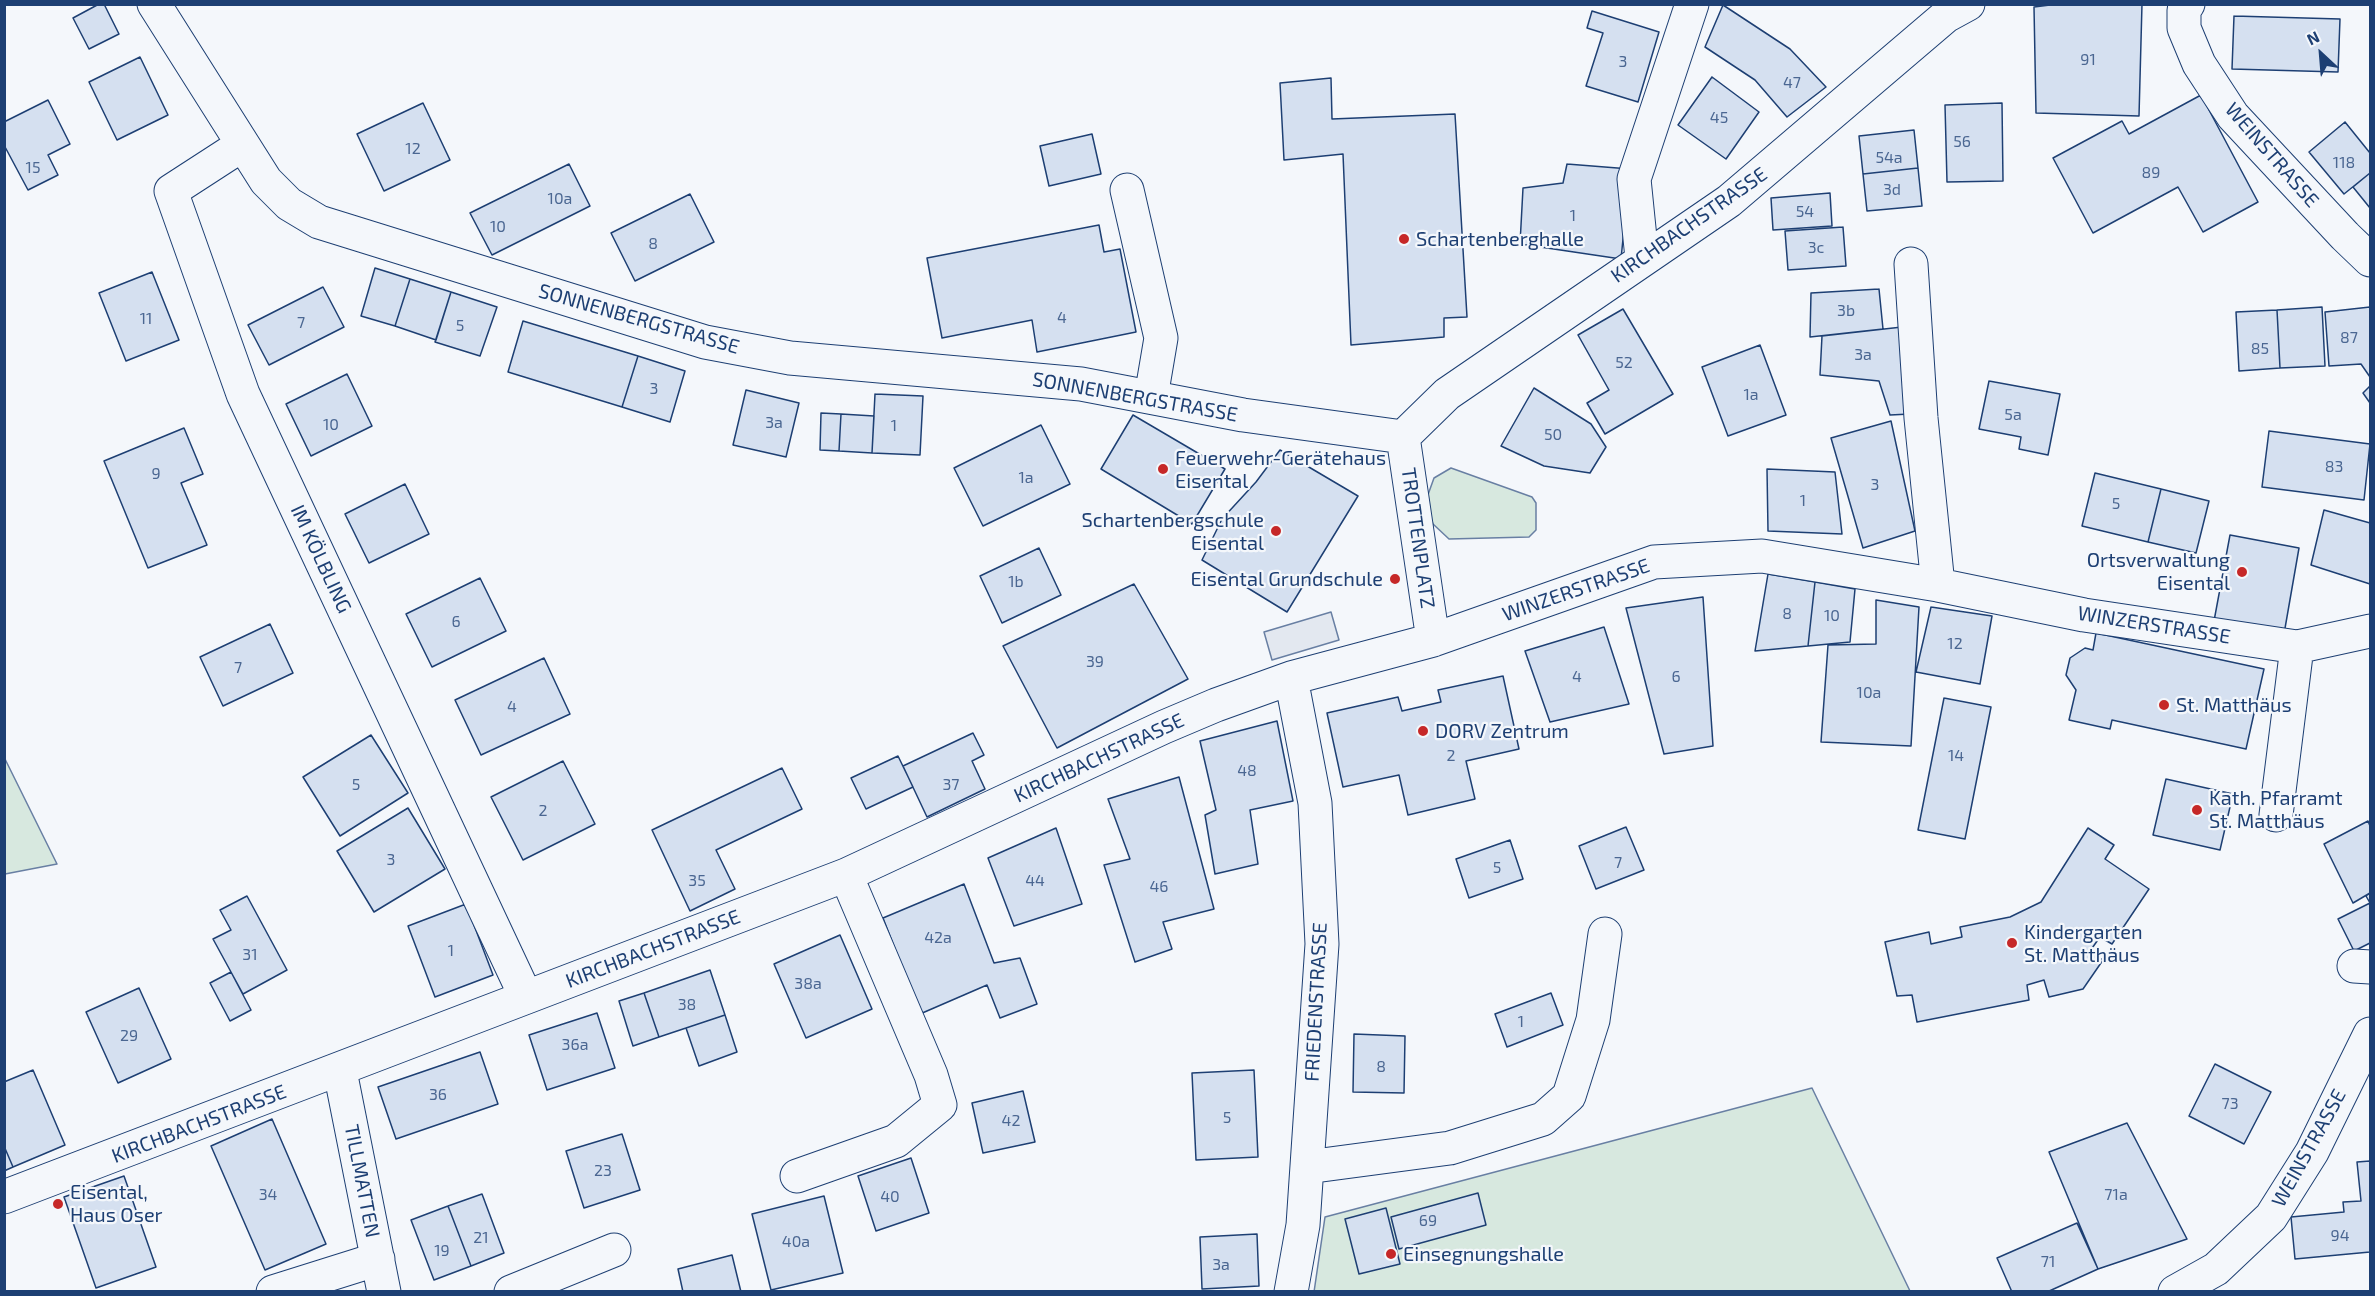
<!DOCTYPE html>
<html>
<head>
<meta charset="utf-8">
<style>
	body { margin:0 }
	#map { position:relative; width:2375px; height:1296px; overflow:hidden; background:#f4f7fb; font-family:"Exo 2",sans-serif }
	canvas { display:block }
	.frame { position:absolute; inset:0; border:6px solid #1d3f73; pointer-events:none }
	.north { position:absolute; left:2291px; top:24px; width:60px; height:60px; -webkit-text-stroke:4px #f4f7fb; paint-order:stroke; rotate:334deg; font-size:16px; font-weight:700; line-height:24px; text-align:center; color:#1d3f73 }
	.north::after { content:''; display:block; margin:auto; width:21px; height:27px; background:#1d3f73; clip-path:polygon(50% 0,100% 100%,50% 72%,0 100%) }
</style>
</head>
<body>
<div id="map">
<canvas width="2375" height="1296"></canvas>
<div class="frame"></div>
<div class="north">N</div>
</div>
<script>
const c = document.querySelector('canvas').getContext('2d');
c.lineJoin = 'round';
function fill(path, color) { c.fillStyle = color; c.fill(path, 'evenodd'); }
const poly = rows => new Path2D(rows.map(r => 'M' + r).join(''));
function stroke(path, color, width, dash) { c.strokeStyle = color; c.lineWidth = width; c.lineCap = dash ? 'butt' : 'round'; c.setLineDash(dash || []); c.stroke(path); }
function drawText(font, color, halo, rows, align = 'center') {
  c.font = font + ' "Exo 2",sans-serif'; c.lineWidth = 4.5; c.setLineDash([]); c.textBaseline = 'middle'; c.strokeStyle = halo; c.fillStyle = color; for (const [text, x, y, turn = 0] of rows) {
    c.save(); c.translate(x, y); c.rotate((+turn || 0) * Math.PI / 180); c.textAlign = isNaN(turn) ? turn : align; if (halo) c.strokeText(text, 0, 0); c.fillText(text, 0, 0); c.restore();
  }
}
const green = poly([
	[1451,468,1532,497,1536,503,1536,530,1529,537,1449,539,1433,524,1425,503,1434,478,1451,468],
	[5,759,57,864,5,874,5,759],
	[1812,1088,1910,1291,1314,1292,1325,1217,1812,1088]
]);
fill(green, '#d7e8df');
stroke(green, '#687fa3', 1.5);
const parking = poly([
	[1331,612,1339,640,1272,660,1264,632,1331,612]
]);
fill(parking, '#e3e8f0');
stroke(parking, '#687fa3', 1.5);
const building = poly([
	[99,4,104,4,119,34,89,49,73,18,99,4],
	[2058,4,2142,4,2139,116,2036,113,2034,7,2058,4],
	[1723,5,1790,49,1826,87,1787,117,1755,80,1705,47,1723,5],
	[1592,11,1659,32,1638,102,1586,86,1603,33,1587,28,1592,11],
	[2234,16,2340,19,2338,72,2232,69,2234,16],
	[140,57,168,115,117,140,89,82,140,57],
	[1712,77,1759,112,1726,159,1678,125,1712,77],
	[1331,78,1332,119,1455,114,1467,317,1444,318,1444,337,1351,345,1343,154,1284,160,1280,83,1331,78],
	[2201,95,2258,202,2203,232,2178,187,2093,233,2053,158,2122,121,2129,134,2201,95],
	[48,100,70,144,48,155,58,175,28,190,4,145,4,122,48,100],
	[423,103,450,160,384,191,357,134,423,103],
	[2002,103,2003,181,1947,182,1945,105,2002,103],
	[2345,122,2370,153,2370,173,2344,194,2309,152,2345,122],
	[1914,130,1918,168,1863,174,1859,136,1914,130],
	[1092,134,1101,174,1049,186,1040,146,1092,134],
	[569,164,590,206,492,255,470,213,569,164],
	[1567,164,1630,169,1621,259,1520,244,1523,188,1563,183,1567,164],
	[1918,168,1922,206,1867,211,1863,174,1918,168],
	[2370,173,2370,208,2353,187,2370,173],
	[1830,193,1832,226,1773,230,1771,198,1830,193],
	[690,194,714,242,635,281,611,233,690,194],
	[1099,225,1104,252,1120,249,1136,332,1037,352,1032,320,942,338,927,258,1099,225],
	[1843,227,1846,266,1788,270,1785,231,1843,227],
	[375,268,410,279,395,326,361,316,375,268],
	[152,272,179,340,126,361,99,293,152,272],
	[410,279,451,292,436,340,395,326,410,279],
	[323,287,344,327,269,365,248,325,323,287],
	[1879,289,1883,329,1810,337,1811,293,1879,289],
	[451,292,497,307,480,356,435,342,451,292],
	[2322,307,2325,366,2280,368,2277,310,2322,307],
	[2370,307,2370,377,2361,364,2329,366,2325,312,2370,307],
	[1623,309,1673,394,1605,434,1587,403,1609,390,1578,335,1623,309],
	[2277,310,2280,368,2239,371,2236,312,2277,310],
	[523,321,638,356,622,407,508,372,523,321],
	[1902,327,1910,414,1890,415,1879,381,1820,375,1822,336,1902,327],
	[1760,345,1786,415,1728,436,1702,367,1760,345],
	[638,356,685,371,670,422,622,407,638,356],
	[347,374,372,426,311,456,286,404,347,374],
	[1989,381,2060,394,2048,455,2019,449,2021,437,1979,429,1989,381],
	[2370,386,2370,403,2363,393,2370,386],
	[1534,388,1591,424,1606,447,1590,473,1544,466,1501,446,1534,388],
	[746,390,799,403,786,457,733,445,746,390],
	[875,394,923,396,920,455,872,453,875,394],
	[821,413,841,414,839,451,820,450,821,413],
	[841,414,874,416,872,453,839,451,841,414],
	[1133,415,1225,469,1192,524,1101,469,1133,415],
	[1891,421,1915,531,1863,548,1831,438,1891,421],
	[1041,425,1070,484,983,526,954,468,1041,425],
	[184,428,203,474,181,483,207,545,148,568,104,461,184,428],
	[2269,431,2370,444,2364,500,2262,487,2269,431],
	[1280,450,1358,496,1287,612,1202,560,1222,519,1256,482,1280,450],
	[1767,469,1835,472,1842,534,1768,531,1767,469],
	[2095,473,2161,489,2148,542,2082,526,2095,473],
	[405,484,429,534,369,563,345,514,405,484],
	[2161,489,2209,501,2196,553,2148,542,2161,489],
	[2324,510,2370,523,2370,584,2311,565,2324,510],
	[2230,535,2299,548,2284,634,2214,621,2230,535],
	[1039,548,1061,595,1002,623,980,576,1039,548],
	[1768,574,1815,582,1808,646,1755,651,1768,574],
	[480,578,506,631,432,667,406,614,480,578],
	[1815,582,1855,589,1850,642,1808,646,1815,582],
	[1134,584,1188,679,1057,748,1003,646,1134,584],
	[1703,597,1713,746,1664,754,1626,608,1703,597],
	[1876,600,1919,607,1911,746,1821,742,1828,645,1876,644,1876,600],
	[1931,607,1992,616,1980,684,1916,672,1931,607],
	[270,624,293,673,223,706,200,657,270,624],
	[1604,627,1629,704,1550,722,1525,651,1604,627],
	[2096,633,2264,669,2246,749,2112,720,2110,729,2069,720,2076,690,2066,675,2070,658,2085,648,2093,650,2096,633],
	[544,658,570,714,481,755,455,700,544,658],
	[1503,676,1519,749,1466,761,1475,799,1408,815,1399,775,1343,787,1327,713,1398,697,1402,711,1441,702,1438,690,1503,676],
	[1944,698,1991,707,1965,839,1918,830,1944,698],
	[1277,721,1293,801,1250,810,1258,864,1215,874,1205,815,1216,810,1200,741,1277,721],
	[973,733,984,755,972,761,985,789,927,817,903,766,973,733],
	[371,735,408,793,340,836,303,777,371,735],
	[898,756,913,787,866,809,851,778,898,756],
	[563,761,595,824,523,860,491,797,563,761],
	[782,768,802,809,716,850,735,889,690,911,652,830,782,768],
	[1179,777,1214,909,1163,922,1172,949,1135,962,1104,865,1130,859,1108,799,1179,777],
	[2166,779,2233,794,2220,850,2153,835,2166,779],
	[408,808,445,869,374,912,337,851,408,808],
	[2368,821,2370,826,2370,893,2353,903,2324,844,2368,821],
	[1626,827,1644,870,1596,889,1579,846,1626,827],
	[1056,828,1082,904,1014,926,988,858,1056,828],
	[2088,828,2114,845,2105,859,2149,889,2112,944,2100,937,2090,951,2103,960,2083,989,2049,997,2044,980,2027,985,2029,1000,1917,1022,1912,995,1897,996,1885,942,1929,932,1931,944,1962,937,1960,927,2010,917,2041,902,2088,828],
	[1510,840,1523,879,1469,898,1456,859,1510,840],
	[964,884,994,963,1020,958,1037,1004,1000,1018,987,985,920,1014,883,918,964,884],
	[2370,893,2370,943,2354,951,2338,919,2370,903,2366,896,2370,893],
	[247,896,287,970,243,994,213,939,231,930,220,910,247,896],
	[466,904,493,975,435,997,408,926,466,904],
	[840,935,872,1009,806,1038,774,964,840,935],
	[710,970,725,1015,659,1037,644,993,710,970],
	[231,972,251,1010,230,1021,210,983,231,972],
	[139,988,171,1059,118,1083,86,1012,139,988],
	[644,993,659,1037,633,1046,619,1001,644,993],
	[1551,993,1563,1025,1507,1047,1495,1014,1551,993],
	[597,1013,615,1068,547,1090,529,1035,597,1013],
	[725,1015,737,1052,699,1066,686,1028,725,1015],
	[1354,1034,1405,1036,1404,1093,1353,1092,1354,1034],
	[480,1052,498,1104,396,1139,378,1087,480,1052],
	[2215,1064,2271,1092,2244,1144,2189,1116,2215,1064],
	[33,1070,65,1145,13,1167,4,1146,4,1082,33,1070],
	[1254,1070,1258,1157,1196,1160,1192,1073,1254,1070],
	[1023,1091,1035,1142,983,1153,972,1103,1023,1091],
	[272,1119,326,1244,265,1270,211,1146,272,1119],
	[2127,1123,2187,1239,2098,1269,2049,1152,2127,1123],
	[622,1134,640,1190,584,1208,566,1151,622,1134],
	[4,1146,13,1167,4,1171,4,1146],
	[911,1158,929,1213,876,1231,858,1176,911,1158],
	[2370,1161,2370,1252,2295,1259,2291,1217,2344,1212,2343,1202,2361,1201,2357,1162,2370,1161],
	[124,1176,156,1267,96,1288,64,1197,124,1176],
	[1478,1193,1486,1225,1399,1249,1391,1217,1478,1193],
	[482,1194,504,1253,471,1266,448,1206,482,1194],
	[824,1196,843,1273,771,1290,752,1214,824,1196],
	[448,1206,471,1266,434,1280,411,1220,448,1206],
	[1386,1208,1400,1264,1359,1274,1345,1219,1386,1208],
	[2077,1223,2098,1269,2047,1292,2012,1292,1997,1258,2077,1223],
	[1257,1234,1259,1286,1202,1289,1200,1237,1257,1234],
	[732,1255,741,1292,683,1292,678,1269,732,1255]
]);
fill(building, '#d5e0f0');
stroke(building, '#1d3f73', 1.5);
const minor = poly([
	[154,4,266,181,289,204,319,222,705,342,790,358,1081,384,1243,415,1403,437],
	[242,145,171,191,243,394,526,997],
	[1127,190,1161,338,1151,397],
	[1642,258,1634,179,1692,4],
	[1911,264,1921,418,1938,585],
	[1403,437,1447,394,1729,201,1946,16,1968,4],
	[1403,437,1433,640],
	[2276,815,2297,647],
	[2354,966,2370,967],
	[340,1071,384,1292],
	[1307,1167,1450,1148,1543,1119,1569,1096,1593,1020,1605,934],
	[797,1176,896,1141,940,1105,931,1075,846,875],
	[4,1197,846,875,1164,727,1216,705,1291,678,1433,640,1654,562,1762,556,1938,585,2084,615,2297,647,2370,631],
	[273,1292,378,1259],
	[511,1292,614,1250],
	[1291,1292,1303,1225,1322,944,1315,803,1291,678]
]);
const major = poly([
	[2188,4,2184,10,2184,28,2199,64,2233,116,2345,236,2370,260],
	[2175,1292,2216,1269,2271,1217,2312,1152,2370,1034]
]);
stroke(minor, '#1d3f73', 35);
stroke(major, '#1d3f73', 35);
stroke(minor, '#f4f7fb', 33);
stroke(major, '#f4f7fb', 33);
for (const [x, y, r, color] of [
	[1404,239,6,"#c62828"],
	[1163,469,6,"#c62828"],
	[1276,531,6,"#c62828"],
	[2242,572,6,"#c62828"],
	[1395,579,6,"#c62828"],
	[2164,705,6,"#c62828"],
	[1423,731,6,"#c62828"],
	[2197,810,6,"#c62828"],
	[2012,943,6,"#c62828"],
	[58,1204,6,"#c62828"],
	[1391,1254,6,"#c62828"]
]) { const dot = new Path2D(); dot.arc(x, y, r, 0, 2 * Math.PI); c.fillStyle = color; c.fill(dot); stroke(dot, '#f4f7fb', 2); }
drawText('16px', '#4b6792', null, [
	["91",2088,60],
	["3",1623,62],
	["47",1792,83],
	["45",1719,118],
	["56",1962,142],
	["12",413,149],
	["54a",1889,158],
	["118",2344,163],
	["15",33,168],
	["89",2151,173],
	["3d",1892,190],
	["10a",560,199],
	["54",1805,212],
	["1",1573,216],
	["10",498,227],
	["8",653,244],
	["3c",1816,248],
	["3b",1846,311],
	["4",1062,318],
	["11",146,319],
	["7",301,323],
	["5",460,326],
	["87",2349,338],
	["85",2260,349],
	["3a",1863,355],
	["52",1624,363],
	["3",654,389],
	["1a",1751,395],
	["5a",2013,415],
	["3a",774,423],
	["10",331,425],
	["1",894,426],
	["50",1553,435],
	["83",2334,467],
	["9",156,474],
	["1a",1026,478],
	["3",1875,485],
	["1",1803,501],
	["5",2116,504],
	["1b",1016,582],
	["8",1787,614],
	["10",1832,616],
	["6",456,622],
	["12",1955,644],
	["39",1095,662],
	["7",238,668],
	["4",1577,677],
	["6",1676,677],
	["10a",1869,693],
	["4",512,707],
	["2",1451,756],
	["14",1956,756],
	["48",1247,771],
	["5",356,785],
	["37",951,785],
	["2",543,811],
	["3",391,860],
	["7",1618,863],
	["5",1497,868],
	["35",697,881],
	["44",1035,881],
	["46",1159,887],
	["42a",938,938],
	["1",451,951],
	["31",250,955],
	["38a",808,984],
	["38",687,1005],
	["1",1521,1022],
	["29",129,1036],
	["36a",575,1045],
	["8",1381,1067],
	["36",438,1095],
	["73",2230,1104],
	["5",1227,1118],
	["42",1011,1121],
	["23",603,1171],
	["34",268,1195],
	["71a",2116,1195],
	["40",890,1197],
	["69",1428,1221],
	["94",2340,1236],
	["21",481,1238],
	["40a",796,1242],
	["19",442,1251],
	["71",2048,1262],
	["3a",1221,1265]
]);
drawText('20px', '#1d3f73', '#f4f7fb', [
	["WEINSTRASSE",2272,155,49],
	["KIRCHBACHSTRASSE",1689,225,-35],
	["SONNENBERGSTRASSE",639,319,16],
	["SONNENBERGSTRASSE",1135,397,10],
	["TROTTENPLATZ",1418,538,82],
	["IM KÖLBLING",321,559,65],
	["WINZERSTRASSE",1576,590,-19],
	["WINZERSTRASSE",2154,625,9],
	["KIRCHBACHSTRASSE",1099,758,-25],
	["KIRCHBACHSTRASSE",653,949,-21],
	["FRIEDENSTRASSE",1316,1002,-87],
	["KIRCHBACHSTRASSE",199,1124,-21],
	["WEINSTRASSE",2309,1148,-61],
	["TILLMATTEN",362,1181,79]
]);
drawText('20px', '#1d3f73', '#f4f7fb', [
	["Schartenberghalle",1416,239],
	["Feuerwehr-Gerätehaus",1175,458],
	["Eisental",1175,481],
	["Schartenbergschule",1264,520,"right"],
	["Eisental",1264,543,"right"],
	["Ortsverwaltung",2230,560,"right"],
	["Eisental",2230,583,"right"],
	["Eisental Grundschule",1383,579,"right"],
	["St. Matthäus",2176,705],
	["DORV Zentrum",1435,731],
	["Kath. Pfarramt",2209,798],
	["St. Matthäus",2209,821],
	["Kindergarten",2024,932],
	["St. Matthäus",2024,955],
	["Eisental,",70,1192],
	["Haus Oser",70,1215],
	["Einsegnungshalle",1403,1254]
], 'left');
</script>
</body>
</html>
